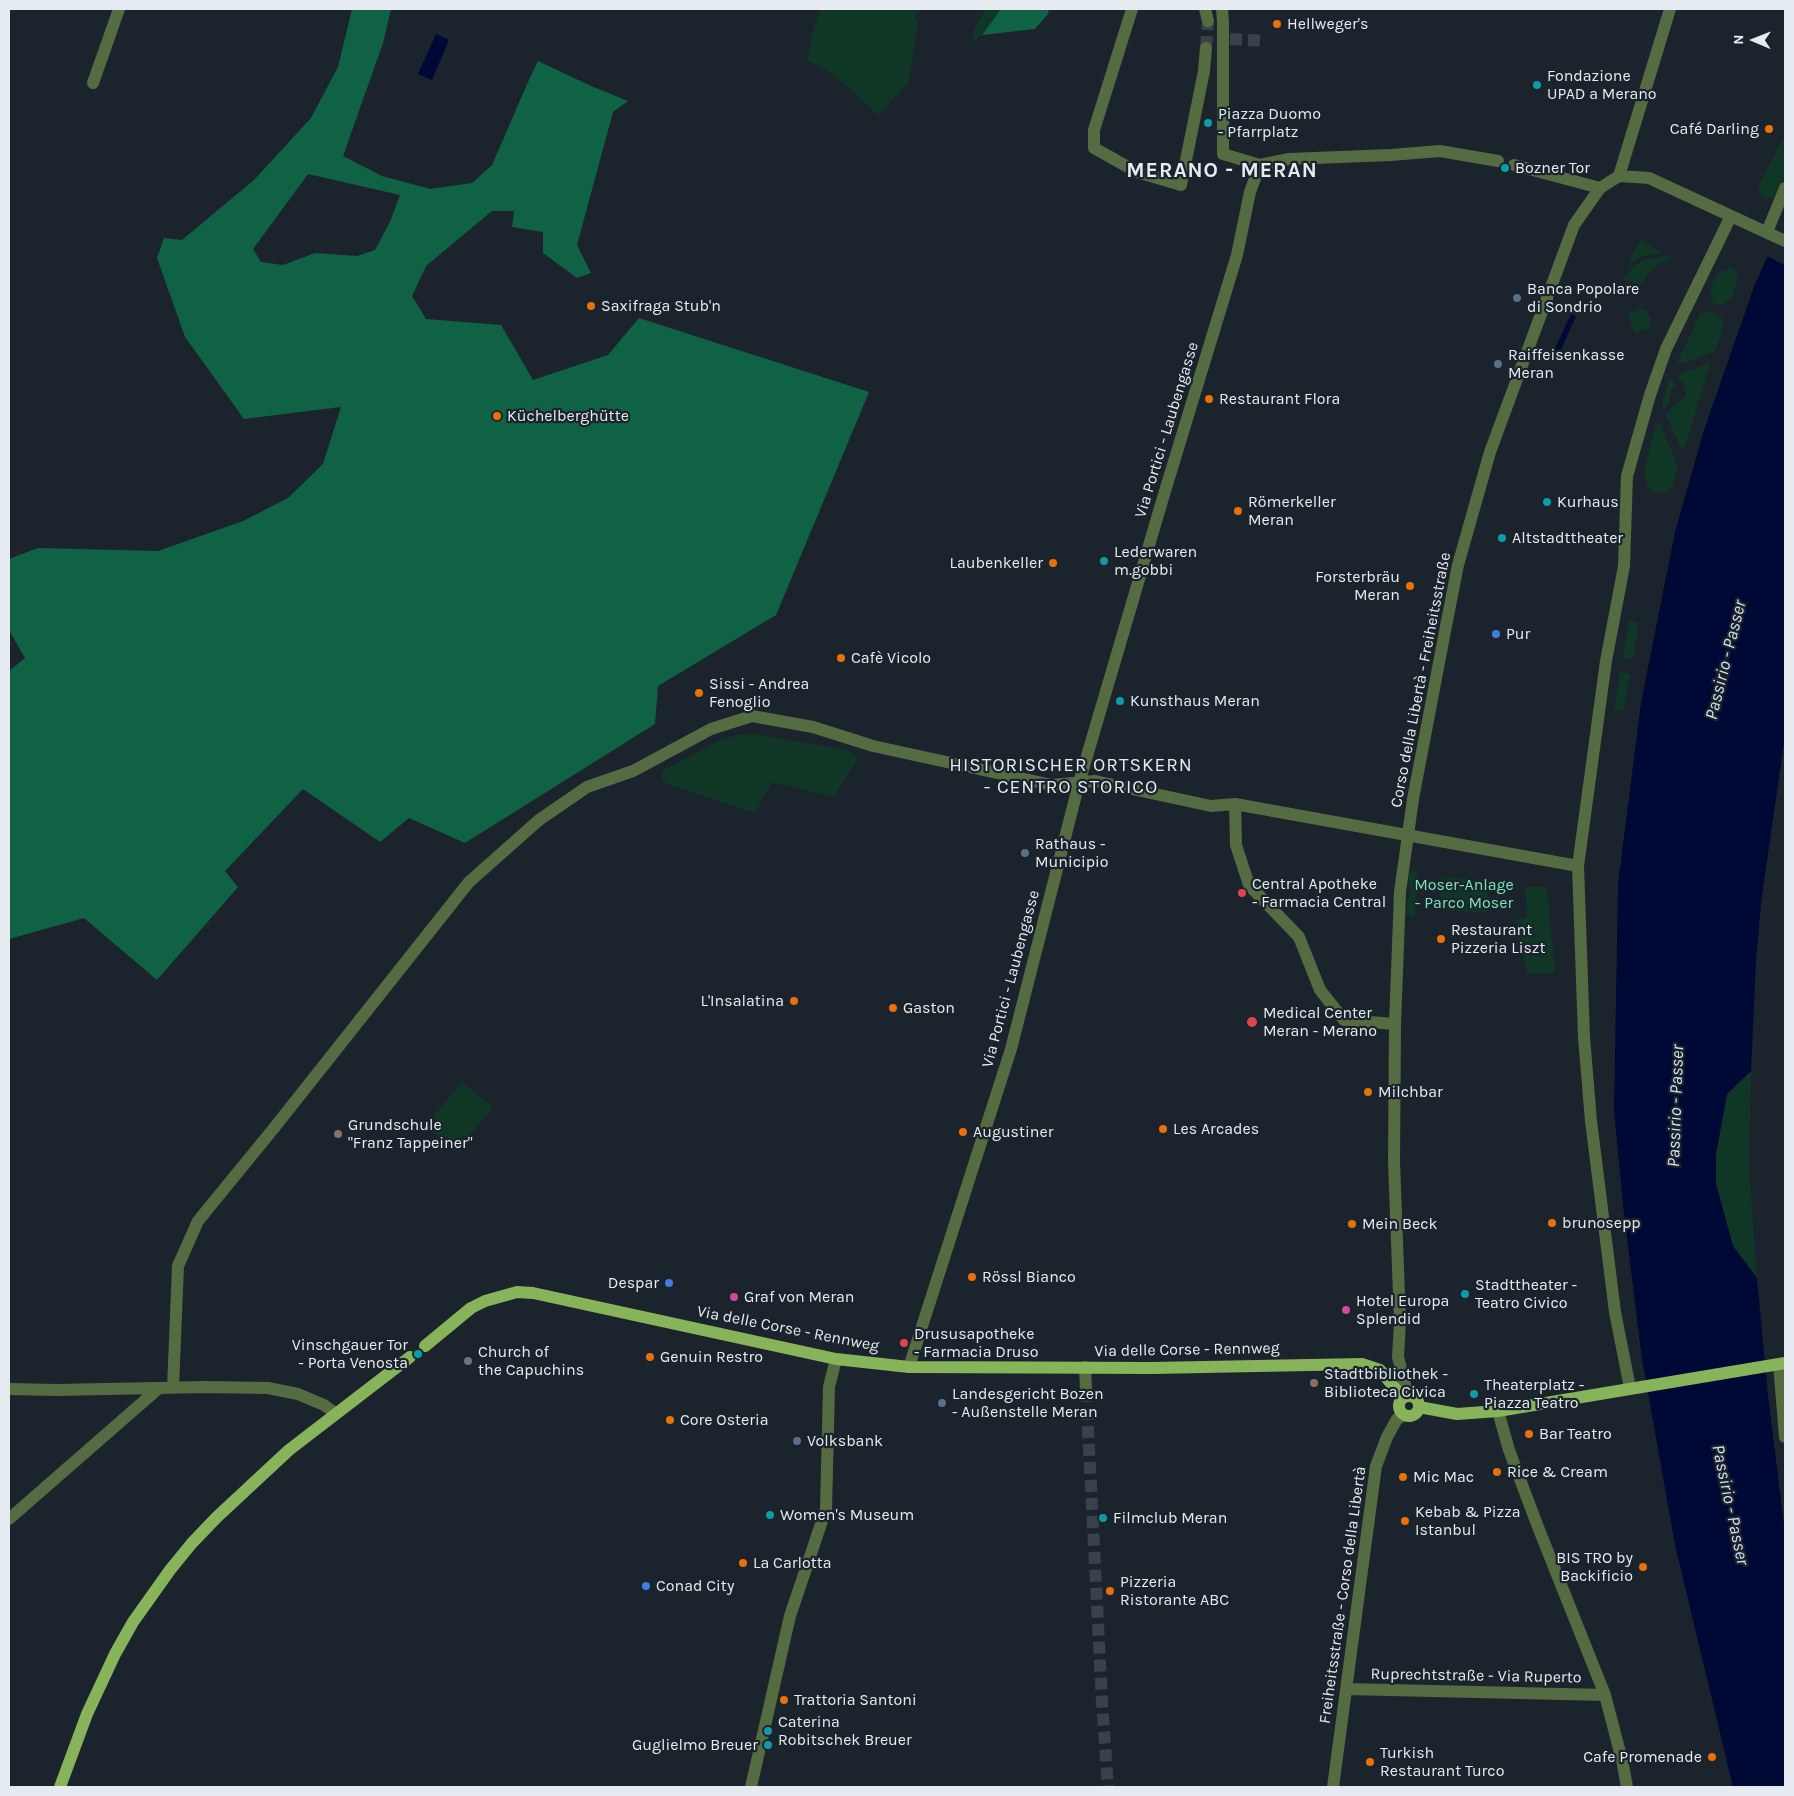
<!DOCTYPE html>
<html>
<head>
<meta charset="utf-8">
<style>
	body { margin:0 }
	#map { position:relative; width:1794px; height:1796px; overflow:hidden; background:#1b242c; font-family:Karla,sans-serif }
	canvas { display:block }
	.frame { position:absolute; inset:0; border:10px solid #e6ebf1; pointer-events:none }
	.north { position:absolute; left:1729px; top:15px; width:50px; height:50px; -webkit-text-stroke:4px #1b242c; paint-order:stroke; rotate:271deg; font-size:14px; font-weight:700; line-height:20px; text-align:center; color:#e6ebf1 }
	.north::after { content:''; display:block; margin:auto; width:18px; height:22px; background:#e6ebf1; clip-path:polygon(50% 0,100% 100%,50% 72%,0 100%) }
</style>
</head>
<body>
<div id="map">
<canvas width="1794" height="1796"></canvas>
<div class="frame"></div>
<div class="north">N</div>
</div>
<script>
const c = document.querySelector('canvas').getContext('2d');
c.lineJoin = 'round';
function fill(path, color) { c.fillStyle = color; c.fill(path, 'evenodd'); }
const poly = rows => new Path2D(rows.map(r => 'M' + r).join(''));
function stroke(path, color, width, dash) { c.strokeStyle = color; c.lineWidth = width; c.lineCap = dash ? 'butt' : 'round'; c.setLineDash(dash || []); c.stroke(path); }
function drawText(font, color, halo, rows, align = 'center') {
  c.font = font + ' Karla,sans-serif'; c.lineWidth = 4.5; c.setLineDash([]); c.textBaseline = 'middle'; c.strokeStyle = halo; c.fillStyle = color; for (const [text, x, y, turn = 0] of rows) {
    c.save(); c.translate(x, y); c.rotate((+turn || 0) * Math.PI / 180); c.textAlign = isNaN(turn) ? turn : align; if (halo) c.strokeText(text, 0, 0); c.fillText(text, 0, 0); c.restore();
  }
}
fill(poly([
	[821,9,922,9,915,17,918,22,909,82,878,115,836,77,819,66,807,61,812,33],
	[986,9,1001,9,982,35,975,40,972,40,976,25],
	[1785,134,1785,176,1773,198,1765,199,1759,193,1759,185],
	[1640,240,1662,252,1643,256,1627,265],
	[1667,256,1673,257,1657,265,1647,275,1642,285,1622,279,1634,266,1644,260],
	[1730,268,1734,269,1737,275,1737,282,1732,297,1723,304,1715,305,1710,297,1712,284,1720,272],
	[1641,309,1647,310,1648,316,1650,317,1651,326,1643,331,1641,330,1639,332,1634,332,1628,317,1630,313],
	[1707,312,1715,313,1724,320,1721,336,1714,352,1681,364,1677,363,1700,314],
	[1707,364,1710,365,1709,369,1685,446,1683,448,1681,448,1666,416,1674,405,1684,398,1686,393,1683,383,1676,375],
	[1671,377,1676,386,1670,391,1670,401,1663,411,1663,402,1669,379],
	[1659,422,1678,466,1673,486,1668,492,1661,493,1651,491,1647,485,1645,476,1645,468,1655,426],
	[1629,621,1639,622,1633,660,1623,658],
	[1620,672,1630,674,1624,711,1614,710],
	[754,734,848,750,858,759,834,797,772,782,755,813,668,784,662,780,662,773,666,769,716,742,737,735],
	[1416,870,1418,873,1415,915,1412,917,1406,914,1406,909,1411,890,1408,880,1409,873,1411,871],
	[1442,877,1489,880,1487,913,1442,910,1439,909],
	[1525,887,1547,887,1555,973,1527,973,1516,925,1516,920,1527,917],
	[1751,1071,1749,1168,1757,1278,1733,1246,1716,1184,1716,1154,1727,1094],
	[462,1082,493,1107,456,1152,425,1126]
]), '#103626');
fill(poly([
	[352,9,391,9,383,43,343,156,382,176,430,189,472,183,492,165,528,82,538,61,591,86,628,101,613,112,577,245,591,273,577,278,543,253,543,232,512,227,514,211,492,211,426,266,412,296,426,319,501,325,533,380,608,355,639,318,869,392,776,615,658,686,655,724,465,843,409,818,380,842,303,789,225,871,238,887,157,980,84,918,9,939,9,671,25,658,9,630,9,559,38,548,158,551,243,521,288,498,323,464,341,407,244,419,185,337,157,258,164,238,182,240,254,180,311,118,338,67],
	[308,174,400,195,390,222,375,250,357,256,315,253,283,265,261,262,253,249],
	[1001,9,1049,9,1048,14,1035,29,982,35]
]), '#106244');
fill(poly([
	[436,34,449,40,432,80,418,74],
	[1785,217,1785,736,1762,895,1756,960,1751,1071,1727,1094,1716,1154,1716,1184,1733,1246,1757,1278,1768,1395,1785,1533,1785,1787,1733,1787,1675,1545,1642,1359,1624,1214,1614,1111,1618,884,1641,703,1675,532,1704,430,1755,284],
	[1571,314,1576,316,1556,361,1553,353]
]), '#000835');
fill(poly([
	[1783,216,1785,217,1785,265,1767,256]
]), '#1b242c');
stroke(poly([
	[1230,39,1263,41],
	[1206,48,1208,21],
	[1086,1390,1102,1702,1108,1787]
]), '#39424a', 12, [12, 6]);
stroke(poly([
	[1132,9,1094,130,1094,148,1137,172,1181,185,1204,71,1206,48],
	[1205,9,1208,21],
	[1222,9,1223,22,1223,154,1260,165,1289,159,1391,155,1440,151,1498,161],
	[93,83,119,9],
	[1514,165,1600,188],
	[1619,176,1670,9],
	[1767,232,1785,188],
	[1235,804,1236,845,1249,885,1299,937,1320,990,1344,1020,1395,1024],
	[1779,1364,1785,1437],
	[909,1367,1011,1049,1079,783,1165,491,1237,255,1250,192,1260,165],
	[1085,1367,1086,1390],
	[173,1388,178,1266,198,1221,274,1128,469,882,539,820,587,787,633,771,711,729,752,716,813,727,873,746,1052,785,1095,781,1211,806,1235,804,1578,866],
	[1630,1388,1615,1312,1591,1121,1584,1037,1578,866,1606,661,1624,566,1627,476,1650,395,1666,349,1731,216],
	[9,1389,57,1390,205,1387,268,1388,298,1394,324,1405,335,1413],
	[1408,1396,1398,1357,1400,1321,1394,1162,1395,1024,1400,892,1413,799,1446,626,1458,565,1490,452,1574,225,1600,188,1619,176,1649,178,1785,241],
	[1498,1411,1509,1450,1538,1527,1605,1695,1622,1760,1627,1787],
	[9,1519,159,1388],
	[1347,1689,1605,1695],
	[751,1787,790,1616,826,1509,829,1387,836,1359],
	[1333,1787,1376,1466,1387,1437,1397,1419,1404,1415]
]), '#556b42', 12);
stroke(poly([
	[425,1346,471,1308,485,1301,517,1292,533,1293,836,1359,909,1367,1152,1368,1362,1364,1380,1370,1403,1398],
	'1399 1406a10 10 0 1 1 20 0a10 10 0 1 1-20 0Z',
	[1419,1407,1457,1414,1498,1411,1785,1363],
	[60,1787,87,1714,115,1654,133,1622,170,1570,192,1543,217,1517,289,1450,410,1357]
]), '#87b35b', 12);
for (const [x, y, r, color] of [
	[1277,24,5,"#e8710a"],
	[1537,85,5,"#0f9aa8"],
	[1208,123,5,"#0f9aa8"],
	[1769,129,5,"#e8710a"],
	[1505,168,5,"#0f9aa8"],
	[1517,298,5,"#5c6f8a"],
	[591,306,5,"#e8710a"],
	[1498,364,5,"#5c6f8a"],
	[1209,399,5,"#e8710a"],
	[497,416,5,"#e8710a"],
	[1547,502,5,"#0f9aa8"],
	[1238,511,5,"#e8710a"],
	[1502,538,5,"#0f9aa8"],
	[1104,561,5,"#0f9aa8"],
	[1053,563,5,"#e8710a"],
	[1410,586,5,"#e8710a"],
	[1496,634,5,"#3f7fe0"],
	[841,658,5,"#e8710a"],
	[699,693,5,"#e8710a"],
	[1120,701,5,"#0f9aa8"],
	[1025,853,5,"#5c6f8a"],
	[1242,893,5,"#e0444e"],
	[1441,939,5,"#e8710a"],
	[794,1001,5,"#e8710a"],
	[893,1008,5,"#e8710a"],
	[1252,1022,6,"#e0444e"],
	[1368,1092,5,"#e8710a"],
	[1163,1129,5,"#e8710a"],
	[963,1132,5,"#e8710a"],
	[338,1134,5,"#8d6e63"],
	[1552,1223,5,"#e8710a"],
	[1352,1224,5,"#e8710a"],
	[972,1277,5,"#e8710a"],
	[669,1283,5,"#3f7fe0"],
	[1465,1294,5,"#0f9aa8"],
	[734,1297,5,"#d1479c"],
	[1346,1310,5,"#d1479c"],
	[904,1343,5,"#e0444e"],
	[418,1354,5,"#0f9aa8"],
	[650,1357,5,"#e8710a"],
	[468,1361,5,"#6b7280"],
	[1314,1383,5,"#8d6e63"],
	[1474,1394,5,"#0f9aa8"],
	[942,1403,5,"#5c6f8a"],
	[670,1420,5,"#e8710a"],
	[1529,1434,5,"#e8710a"],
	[797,1441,5,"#5c6f8a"],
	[1497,1472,5,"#e8710a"],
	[1403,1477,5,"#e8710a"],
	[770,1515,5,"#0f9aa8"],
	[1103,1518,5,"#0f9aa8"],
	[1405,1521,5,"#e8710a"],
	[743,1563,5,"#e8710a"],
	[1643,1567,5,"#e8710a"],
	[646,1586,5,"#3f7fe0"],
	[1110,1591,5,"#e8710a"],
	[784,1700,5,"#e8710a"],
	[768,1731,5,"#0f9aa8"],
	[768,1745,5,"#0f9aa8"],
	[1712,1757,5,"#e8710a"],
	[1370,1762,5,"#e8710a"]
]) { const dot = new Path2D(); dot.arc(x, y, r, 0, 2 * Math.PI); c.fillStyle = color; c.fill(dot); stroke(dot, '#1b242c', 2); }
drawText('16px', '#e6ebf1', '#1b242c', [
	["Hellweger's",1287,24],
	["Fondazione",1547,76],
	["UPAD a Merano",1547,94],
	["Piazza Duomo",1218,114],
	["- Pfarrplatz",1218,132],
	["Café Darling",1759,129,"right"],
	["Bozner Tor",1515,168],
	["Banca Popolare",1527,289],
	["di Sondrio",1527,307],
	["Saxifraga Stub'n",601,306],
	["Raiffeisenkasse",1508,355],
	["Meran",1508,373],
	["Restaurant Flora",1219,399],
	["Küchelberghütte",507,416],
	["Römerkeller",1248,502],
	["Meran",1248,520],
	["Kurhaus",1557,502],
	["Altstadttheater",1512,538],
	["Lederwaren",1114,552],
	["m.gobbi",1114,570],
	["Laubenkeller",1043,563,"right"],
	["Forsterbräu",1400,577,"right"],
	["Meran",1400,595,"right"],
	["Pur",1506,634],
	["Cafè Vicolo",851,658],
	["Sissi - Andrea",709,684],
	["Fenoglio",709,702],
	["Kunsthaus Meran",1130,701],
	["Rathaus -",1035,844],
	["Municipio",1035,862],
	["Central Apotheke",1252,884],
	["- Farmacia Central",1252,902],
	["Restaurant",1451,930],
	["Pizzeria Liszt",1451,948],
	["L'Insalatina",784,1001,"right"],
	["Gaston",903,1008],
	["Medical Center",1263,1013],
	["Meran - Merano",1263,1031],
	["Milchbar",1378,1092],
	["Grundschule",348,1125],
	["\"Franz Tappeiner\"",348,1143],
	["Les Arcades",1173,1129],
	["Augustiner",973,1132],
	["brunosepp",1562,1223],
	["Mein Beck",1362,1224],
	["Rössl Bianco",982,1277],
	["Despar",659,1283,"right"],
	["Stadttheater -",1475,1285],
	["Teatro Civico",1475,1303],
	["Graf von Meran",744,1297],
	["Hotel Europa",1356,1301],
	["Splendid",1356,1319],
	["Drususapotheke",914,1334],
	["- Farmacia Druso",914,1352],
	["Vinschgauer Tor",408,1345,"right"],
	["- Porta Venosta",408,1363,"right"],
	["Church of",478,1352],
	["the Capuchins",478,1370],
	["Genuin Restro",660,1357],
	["Stadtbibliothek -",1324,1374],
	["Biblioteca Civica",1324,1392],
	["Theaterplatz -",1484,1385],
	["Piazza Teatro",1484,1403],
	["Landesgericht Bozen",952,1394],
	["- Außenstelle Meran",952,1412],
	["Core Osteria",680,1420],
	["Bar Teatro",1539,1434],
	["Volksbank",807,1441],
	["Rice & Cream",1507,1472],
	["Mic Mac",1413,1477],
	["Kebab & Pizza",1415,1512],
	["Istanbul",1415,1530],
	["Women's Museum",780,1515],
	["Filmclub Meran",1113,1518],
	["BIS TRO by",1633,1558,"right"],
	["Backificio",1633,1576,"right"],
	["La Carlotta",753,1563],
	["Pizzeria",1120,1582],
	["Ristorante ABC",1120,1600],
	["Conad City",656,1586],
	["Trattoria Santoni",794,1700],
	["Caterina",778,1722],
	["Robitschek Breuer",778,1740],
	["Guglielmo Breuer",758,1745,"right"],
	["Turkish",1380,1753],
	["Restaurant Turco",1380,1771],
	["Cafe Promenade",1702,1757,"right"]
], 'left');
drawText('16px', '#e6ebf1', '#1b242c', [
	["Via Portici - Laubengasse",1167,430,-73],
	["Corso della Libertà - Freiheitsstraße",1421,680,-79],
	["Via Portici - Laubengasse",1011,979,-75],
	["Via delle Corse - Rennweg",788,1329,11],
	["Via delle Corse - Rennweg",1187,1350,-1],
	["Freiheitsstraße - Corso della Libertà",1343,1595,-82],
	["Ruprechtstraße - Via Ruperto",1476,1676,1]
]);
drawText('16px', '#7ce4b5', '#1b242c', [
	["Moser-Anlage",1464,885],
	["- Parco Moser",1464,903]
]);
drawText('italic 18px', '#d7dfef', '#1b242c', [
	["Passirio - Passer",1726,660,-76],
	["Passirio - Passer",1676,1106,-88],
	["Passirio - Passer",1730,1505,78]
]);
c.letterSpacing = '1px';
drawText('19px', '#e6ebf1', '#1b242c', [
	["HISTORISCHER ORTSKERN",1071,766],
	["- CENTRO STORICO",1071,788]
]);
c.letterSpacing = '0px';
c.letterSpacing = '1px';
drawText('bold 21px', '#e6ebf1', '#1b242c', [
	["MERANO - MERAN",1222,171]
]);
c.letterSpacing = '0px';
</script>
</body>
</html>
